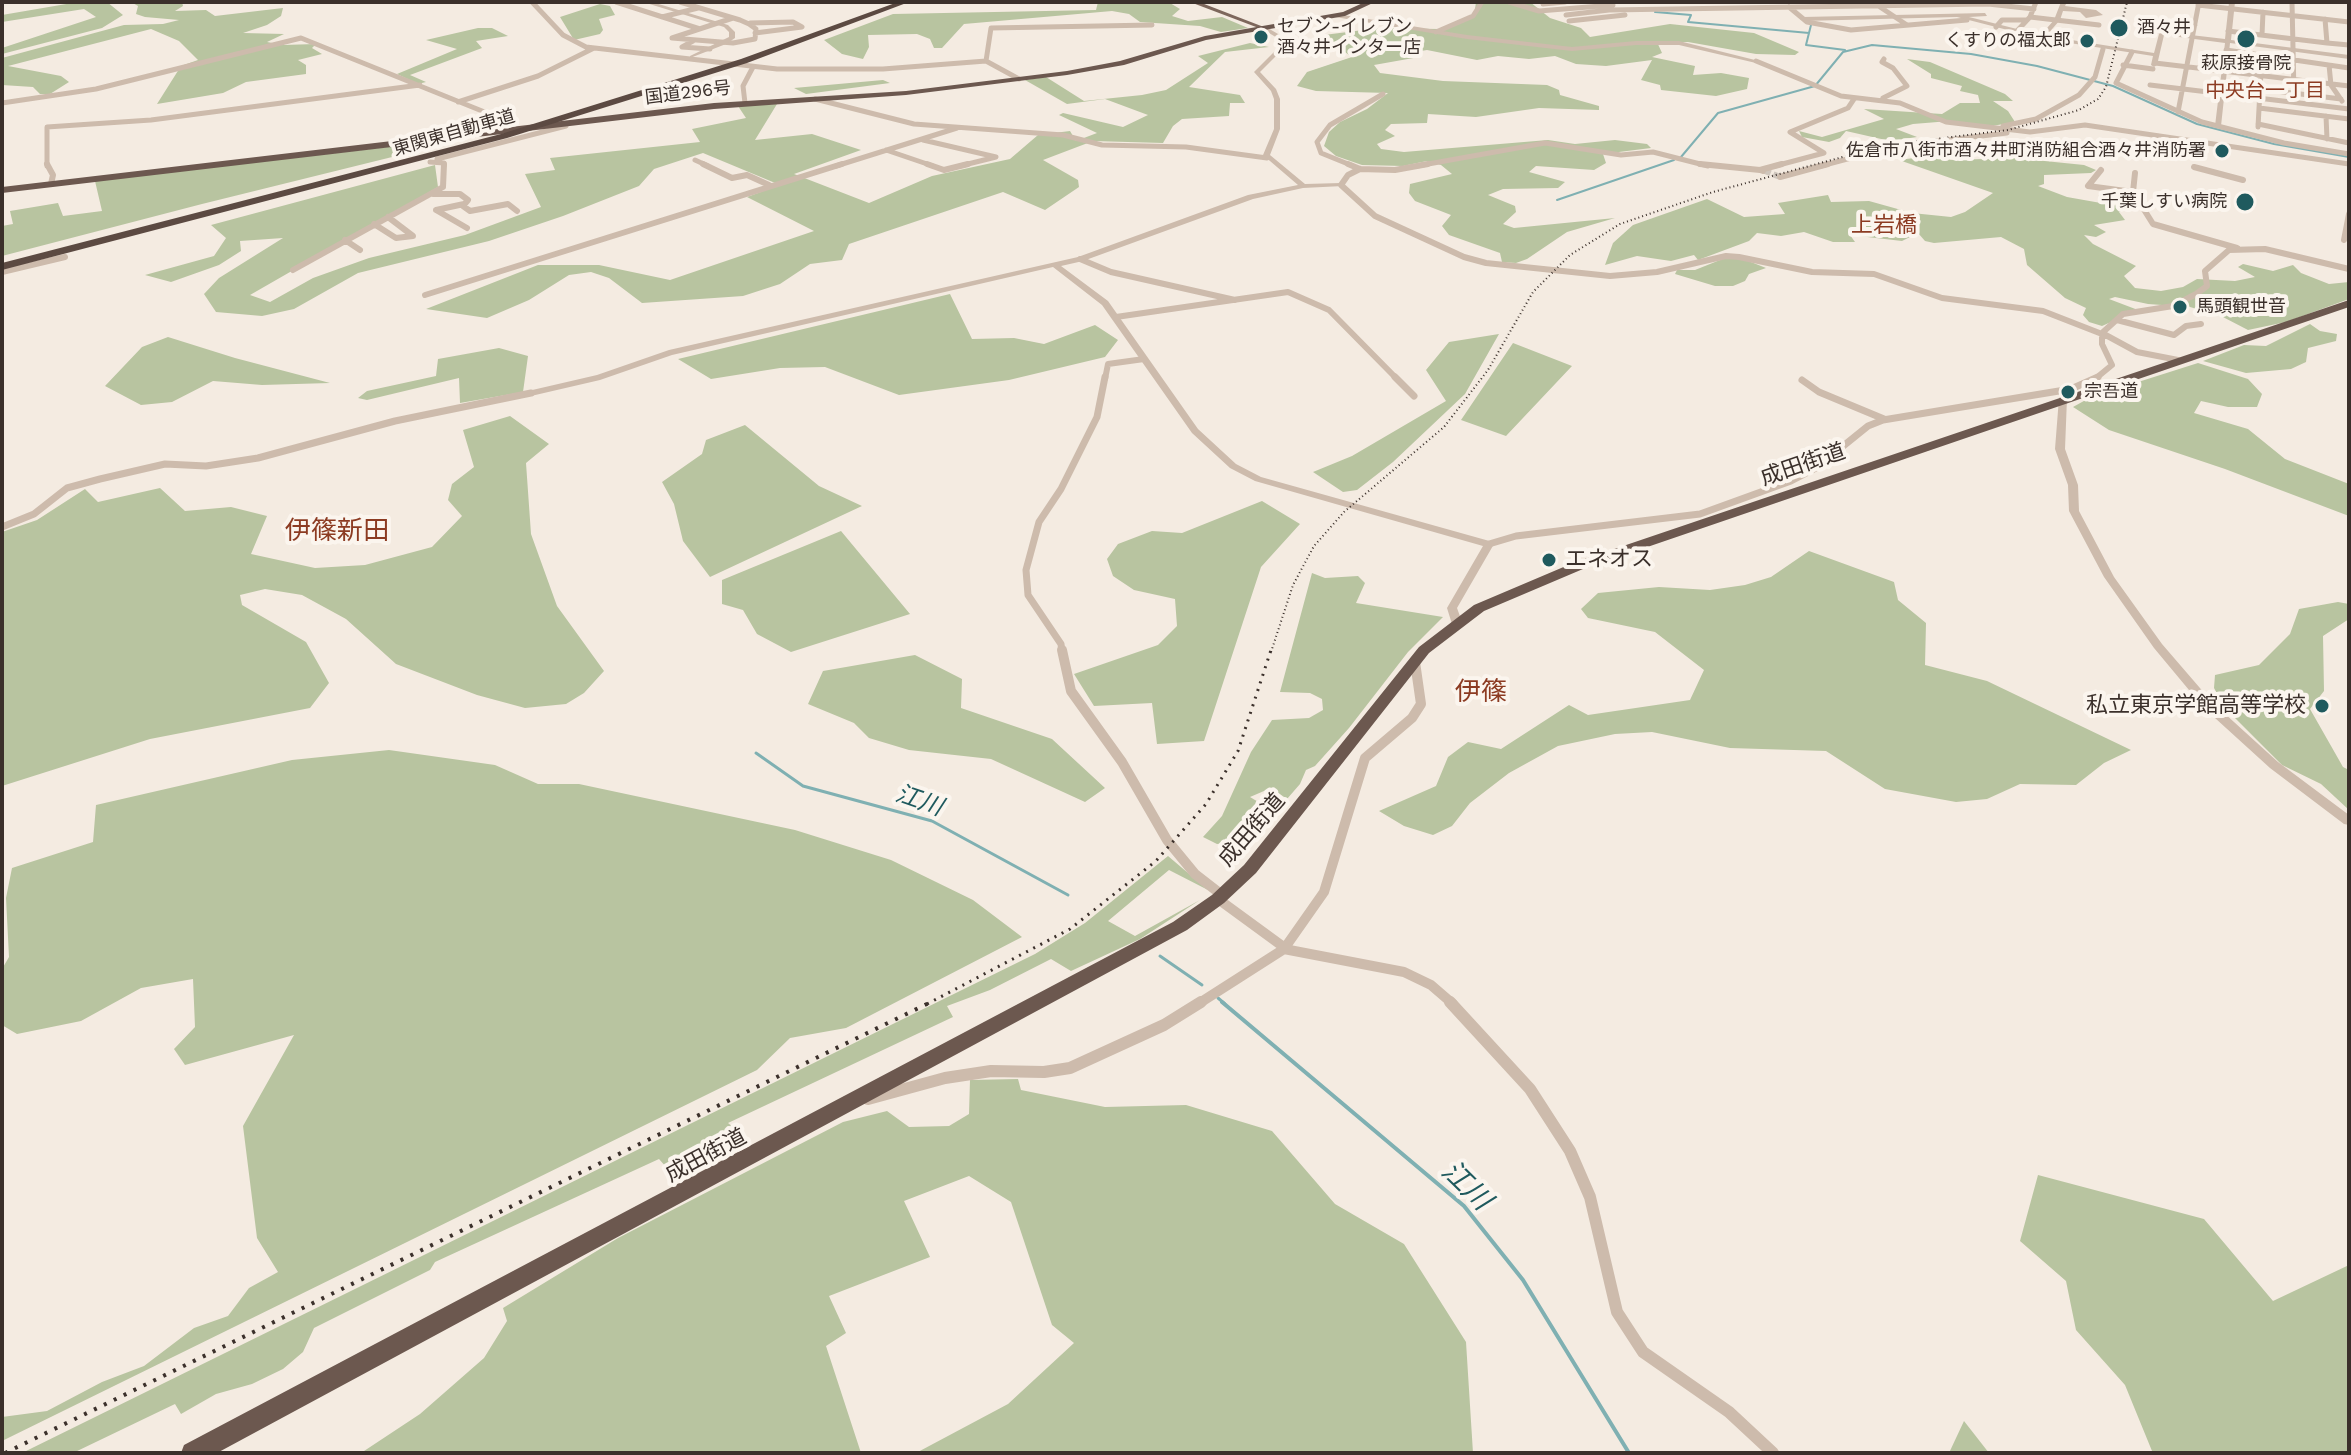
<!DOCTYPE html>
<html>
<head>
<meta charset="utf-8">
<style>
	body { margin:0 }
	#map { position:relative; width:2351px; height:1455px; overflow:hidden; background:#f4ebe1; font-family:"Work Sans",sans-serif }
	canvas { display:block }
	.frame { position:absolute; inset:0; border:4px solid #3b302b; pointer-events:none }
</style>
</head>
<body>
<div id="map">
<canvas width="2351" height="1455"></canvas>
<div class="frame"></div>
</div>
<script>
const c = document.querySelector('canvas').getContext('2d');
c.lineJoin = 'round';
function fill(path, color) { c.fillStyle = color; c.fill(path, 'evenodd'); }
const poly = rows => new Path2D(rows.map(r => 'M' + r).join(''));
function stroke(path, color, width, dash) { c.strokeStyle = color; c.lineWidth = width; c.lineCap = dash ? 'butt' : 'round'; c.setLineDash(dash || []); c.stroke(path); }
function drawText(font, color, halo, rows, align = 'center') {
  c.font = font + ' "Work Sans","Noto Sans JP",sans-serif'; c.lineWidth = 8; c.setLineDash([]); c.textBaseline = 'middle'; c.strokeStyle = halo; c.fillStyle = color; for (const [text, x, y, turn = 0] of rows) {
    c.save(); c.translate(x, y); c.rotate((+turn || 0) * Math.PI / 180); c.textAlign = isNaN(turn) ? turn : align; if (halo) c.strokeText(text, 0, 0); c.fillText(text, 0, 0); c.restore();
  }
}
fill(poly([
	[78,2,107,2,123,15,102,28,2,54,2,48,96,17,84,9,2,22,2,15],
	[131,2,182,2,183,6,175,11,206,10,215,16,283,8,281,16,267,25,243,33,284,34,267,42,283,45,316,44,312,48,322,54,298,60,306,65,306,74,246,82,223,93,157,104,181,66,198,60,179,41,151,29,8,66,61,76,69,82,50,94,40,94,33,87,2,85,2,58,124,25,163,24,179,20,145,17,136,14,138,6],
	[1098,2,1170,3,1180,9,1172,16,1188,21,1222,17,1248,28,1221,32,1200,26,1140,22,1129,14,1112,11,964,24,942,48,934,48,930,39,917,34,868,35,869,47,863,59,842,54,824,40,893,14,1096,10],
	[1476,2,1530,2,1550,18,1581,28,1590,37,1670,24,1754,33,1799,52,1795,55,1756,54,1688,42,1657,42,1662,53,1652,57,1695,66,1693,75,1721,73,1749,78,1747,89,1716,96,1661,90,1660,85,1641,80,1652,60,1606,66,1576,64,1555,56,1529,59,1498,56,1477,60,1427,50,1421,51,1419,57,1374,65,1380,73,1443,81,1547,85,1559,90,1560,95,1599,106,1599,110,1539,108,1476,117,1428,114,1427,123,1391,124,1385,130,1395,136,1377,144,1381,149,1404,152,1548,140,1575,144,1615,140,1647,144,1651,148,1603,154,1606,163,1594,170,1536,166,1529,172,1565,182,1558,188,1503,189,1488,195,1515,206,1516,212,1503,224,1514,228,1615,218,1567,232,1527,259,1516,263,1502,262,1500,253,1449,235,1442,226,1451,215,1415,201,1409,193,1410,184,1452,174,1441,165,1427,161,1403,166,1362,165,1336,156,1324,146,1329,132,1340,122,1367,109,1388,93,1316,91,1297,86,1307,72,1352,57,1342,50,1342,47,1321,41,1324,35,1379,28,1439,29,1474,17],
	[600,4,610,6,615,15,599,19,603,30,600,34,574,40,560,17],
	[478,28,492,28,508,36,476,41,482,48,410,75,426,82,418,84,397,74,457,49,426,40],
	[1250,43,1269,47,1225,52,1189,87,1240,95,1245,103,1230,103,1229,116,1182,119,1173,126,1163,143,1093,141,1043,160,1078,180,1079,187,1045,210,1003,192,849,244,842,260,810,264,780,284,743,296,642,303,609,278,591,272,569,275,529,300,487,318,426,309,538,265,599,265,670,280,814,231,747,197,780,185,703,153,654,169,639,186,563,216,489,241,358,273,294,309,262,316,216,312,204,294,219,278,283,238,240,241,241,251,219,265,171,282,145,275,214,256,226,238,211,225,435,165,438,187,250,295,270,302,313,278,369,258,465,235,541,207,525,174,555,170,550,158,700,142,692,129,746,118,738,106,777,104,755,140,812,134,861,150,794,174,869,203,932,176,1010,159,1038,135,1070,131,1076,141,1097,133,1059,115,1063,113,1123,127,1148,115,1105,99,1067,104,1025,80,1046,77,1084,101,1142,95,1166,90,1208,63,1198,56],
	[1907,59,1930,62,2005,94,2013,101,1993,101,2008,111,2015,122,1992,126,1950,121,1913,124,1896,129,1917,137,1890,141,1846,131,1840,138,1829,142,1802,137,1799,131,1822,137,1884,119,1864,109,1942,114,1960,103,1980,103,1978,95,1960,91,1962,86,1931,78,1931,74],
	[883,80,890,83,806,94,794,88],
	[473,137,202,204,2,256,2,226,13,224,10,211,58,203,63,216,102,211,95,181],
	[1929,156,1951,160,2015,158,2084,165,2096,170,2091,173,2044,175,2044,184,2038,186,2067,197,2129,208,2119,212,2125,220,2094,225,2106,232,2096,237,2084,235,2093,244,2136,266,2124,276,2135,288,2161,291,2183,287,2197,279,2235,281,2255,277,2238,267,2243,264,2273,271,2293,265,2301,273,2329,284,2349,282,2349,299,2286,322,2248,330,2221,316,2190,307,2148,304,2115,297,2109,299,2138,310,2102,326,2089,322,2083,315,2086,308,2065,298,2027,265,2024,249,2001,237,1934,243,1925,241,1918,233,1902,241,1850,235,1855,242,1833,242,1804,232,1781,236,1757,233,1749,241,1698,260,1694,255,1671,261,1637,256,1605,265,1613,243,1633,225,1707,199,1744,217,1785,214,1778,203,1828,195,1831,202,1869,201,1912,213,1951,217,1965,212,1993,193,1899,160],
	[1725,258,1741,258,1766,268,1749,274,1745,281,1733,286,1715,286,1675,274,1677,270,1695,270],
	[950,294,972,339,1014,338,1044,344,1095,325,1118,340,1105,357,1009,380,899,395,825,367,780,368,711,379,678,359],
	[2310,324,2320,331,2337,334,2336,341,2308,348,2306,362,2291,369,2246,373,2203,361,2244,345,2266,346],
	[1499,334,1465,394,1393,462,1357,490,1343,492,1313,472,1352,456,1446,401,1426,370,1449,342],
	[168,337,235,358,330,383,262,385,213,381,172,402,141,405,105,386,142,347],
	[1513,343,1572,366,1506,436,1461,420],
	[499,348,528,356,523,392,460,403,459,378,367,400,358,398,367,391,436,376,438,359],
	[2198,363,2248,379,2262,394,2257,407,2228,407,2201,401,2194,413,2248,429,2285,459,2349,484,2349,516,2225,469,2109,430,2073,407,2091,397],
	[510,416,549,444,526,463,531,534,557,606,604,671,584,693,566,704,525,708,477,695,396,664,346,619,302,595,265,589,240,595,242,605,306,642,329,683,310,708,150,739,2,786,2,532,37,520,85,489,98,502,160,488,185,511,231,507,267,516,251,554,315,568,365,565,432,547,462,516,448,500,452,484,474,467,463,430],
	[745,425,819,486,862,506,710,577,683,541,674,504,662,482,702,454,706,440],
	[1262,501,1300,524,1261,567,1204,741,1157,744,1152,703,1094,706,1074,674,1158,645,1177,626,1175,599,1134,590,1113,576,1107,559,1118,544,1152,531,1182,533],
	[841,531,910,614,791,652,757,634,743,610,722,604,722,580],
	[1809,551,1894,582,1898,600,1926,623,1925,665,1987,681,2131,750,2104,763,2076,785,2020,784,1987,799,1956,802,1885,789,1826,751,1730,748,1652,732,1615,734,1558,746,1509,773,1470,803,1452,826,1433,835,1404,826,1379,811,1436,786,1448,757,1468,742,1501,749,1569,705,1588,715,1690,700,1704,670,1655,632,1588,618,1581,609,1598,593,1659,587,1710,590,1745,585,1771,577],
	[1312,573,1325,578,1358,576,1365,583,1356,603,1443,617,1408,652,1349,728,1315,766,1306,770,1300,784,1287,799,1271,788,1250,797,1275,812,1262,828,1240,842,1217,844,1203,837,1222,816,1251,752,1272,720,1309,718,1323,710,1322,699,1310,693,1280,692],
	[2338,602,2349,604,2349,619,2323,636,2324,691,2310,709,2343,767,2349,770,2349,810,2321,784,2282,765,2225,708,2214,688,2215,675,2259,665,2290,634,2299,609],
	[915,655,962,679,961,708,1052,739,1105,788,1085,802,991,759,909,750,869,738,854,723,808,704,823,671],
	[389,750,495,765,538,784,579,784,795,830,891,860,973,900,1022,937,846,1028,790,1038,757,1070,2,1441,2,1417,47,1411,102,1382,144,1366,194,1328,228,1316,249,1288,278,1272,257,1238,243,1126,294,1035,185,1065,174,1049,195,1027,193,979,141,988,81,1021,17,1034,2,1025,2,969,9,957,6,898,12,868,93,842,96,805,292,760],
	[1168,856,1208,890,1169,870,1108,921,1135,936,1200,900,1140,939,1071,971,1051,959,990,990,947,1006,953,1017,728,1123,748,1139,674,1176,659,1159,435,1262,430,1270,314,1328,303,1352,283,1369,252,1384,216,1394,181,1414,175,1404,73,1453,22,1453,1035,954,1085,923],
	[1018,1079,1021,1090,1105,1107,1186,1105,1272,1131,1335,1204,1404,1244,1466,1342,1473,1453,916,1453,1008,1404,1074,1343,1052,1325,1011,1202,969,1176,904,1201,930,1257,829,1296,846,1333,826,1346,861,1453,361,1453,420,1414,484,1358,507,1321,503,1308,618,1238,843,1122,887,1111,909,1127,949,1126,969,1114,970,1080],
	[2038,1175,2204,1219,2273,1301,2349,1265,2349,1453,2143,1453,2152,1451,2125,1385,2076,1330,2066,1281,2020,1241],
	[1964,1421,1989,1453,1949,1453]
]), '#b8c4a0');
stroke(poly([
	[1655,12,1691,15,1688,22,1809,33],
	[1811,25,1806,45,1845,50],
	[1681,157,1718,113,1815,86,1843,52,1872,45,1971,54,2037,66,2113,86,2197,124,2274,144,2349,157],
	[1557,200,1674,160]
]), '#7fb0b2', 2);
stroke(poly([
	[756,753,803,786,932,821,1068,895],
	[1160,956,1202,985],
	[1218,998,1225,1004]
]), '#7fb0b2', 3);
stroke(poly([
	[1222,1002,1464,1206,1523,1280,1629,1453]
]), '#7fb0b2', 4);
stroke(poly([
	[1765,171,1780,177]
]), '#cfc6bd', 6, [6, 3]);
stroke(poly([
	[532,2,563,35,586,47,777,69,883,69,986,61,1019,79],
	[616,2,700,29],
	[680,2,740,20,749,24,756,29,755,39,733,43,672,38,733,18],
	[1509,2,1539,11,1613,5],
	[2292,2,2294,94],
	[1543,4,1565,2],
	[1877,5,1907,25],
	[2198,5,2349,22],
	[1789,7,1807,22,1851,30,1967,20],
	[1566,15,1609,10,1988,4,2034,9],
	[662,17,698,8],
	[2030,17,2099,25],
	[1569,21,1625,15],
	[750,23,793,22,802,27,755,33],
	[2161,24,2195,25],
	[1996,27,2002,20,2027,20],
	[2228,31,2327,43,2325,19],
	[1436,32,1473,16,1482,2],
	[2016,32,2030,17,2036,2],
	[2262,35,2263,12],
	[693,41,682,47,710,49],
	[2327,43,2349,45],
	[2226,50,2349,68],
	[2132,52,2116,83,2202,122,2284,143,2349,154],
	[986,61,991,28,1152,25],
	[1756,61,1841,96,1900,103,1946,122,2030,132,2085,125,2349,164],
	[2155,63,2349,86],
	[2123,65,2153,69],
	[2329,65,2331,85,2342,101],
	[2150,85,2349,109],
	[2260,89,2341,99],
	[1883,98,1907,86,1893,68,1882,62,1884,59],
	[815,99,914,124,1063,135,1102,145,1186,147,1267,158],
	[458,102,538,76,594,48],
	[2,103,96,89,301,38,492,115],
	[745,103,743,86,753,67],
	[2259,108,2349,119],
	[2178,112,2199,2],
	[2326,116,2327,139],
	[2258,124,2349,143],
	[2003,126,2036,119,2079,95,2095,77,2103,49],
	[2258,127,2262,54],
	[923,140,996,157,960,166],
	[886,150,933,166],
	[437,159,566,126],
	[695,160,708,166],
	[430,162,444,163,444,166],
	[47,166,47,127,151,120,420,85],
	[836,166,957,128],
	[1353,166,1321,153,1317,142,1330,125,1383,94],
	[1417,166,1545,143,1621,155,1653,152,1708,166],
	[1775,166,1824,153,1790,132,1848,108,1854,99],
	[1821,166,1896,146,2007,133]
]), '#cdbbac', 5);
stroke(poly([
	[47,164,53,175,51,184],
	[703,164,732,178,747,175,769,185],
	[927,164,944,170,968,164],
	[1348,164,1360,169,1395,170,1428,164],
	[1700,164,1760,170],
	[2194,167,2243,180],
	[1360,169,1348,175,1341,185,1375,216,1464,257,1486,263,1610,276,1657,272,1726,256,1739,257,1812,272,1874,274,1942,298,2043,311,2102,334],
	[2101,170,2088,186,2133,192],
	[1763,171,1760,170,1782,164],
	[2135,173,2133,192,2153,224,2237,248],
	[1780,177,1828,164],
	[433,194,460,194,468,200,463,206,470,211,508,204,517,211],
	[464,204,436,210,467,228],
	[374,224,396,238,413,236,388,217],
	[345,240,360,250],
	[2344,240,2349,214],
	[1080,259,1111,272,1235,300],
	[293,270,443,187,444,164],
	[2,272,65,257],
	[425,295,842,164],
	[1116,317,1288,292,1329,310,1397,379],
	[2117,320,2174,335,2186,326,2201,324],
	[2102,333,2137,352,2178,360],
	[1105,379,1108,364,1144,359],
	[2095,379,2112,365,2102,344,2102,333,2123,314,2173,306,2196,294,2207,286,2205,271,2229,250,2265,249,2349,269]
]), '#cdbbac', 6);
stroke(poly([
	[1395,377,1414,396],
	[1802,380,1819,392,1884,419],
	[2,527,34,514,67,488,100,479,165,464,206,466,258,458,395,421,531,393],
	[1489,544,1516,536,1700,514,1791,481,1816,468,1868,426,1883,420,2071,389,2098,377],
	[1062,652,1061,644,1028,595,1026,570,1039,522,1061,489,1097,417,1105,377]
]), '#cdbbac', 7);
stroke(poly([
	[1062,650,1071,691,1122,762,1167,840,1195,874,1222,895],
	[1218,899,1285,948],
	[1284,949,1404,972,1431,985,1453,1004],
	[1198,1004,1284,949,1324,892,1365,758,1412,718,1421,704,1415,662]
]), '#cdbbac', 10);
stroke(poly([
	[1450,1002,1530,1089,1570,1151,1590,1197,1617,1312,1643,1352,1729,1412,1773,1453],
	[868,1099,945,1078,991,1071,1044,1072,1070,1068,1164,1025,1201,1002]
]), '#cdbbac', 12);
fill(poly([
	[643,2,652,2,728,25,735,32,735,38,726,44,690,58,690,56,729,37,729,32,724,27,643,2],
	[2061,2,2067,2,2065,6,2096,10,2103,15,2086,18,2080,12,2063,11,2060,20,2046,36,2154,53,2159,34,2143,31,2144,22,2164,24,2165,32,2225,39,2229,2,2235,2,2231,40,2349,55,2349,59,2230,43,2221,126,2218,128,2215,126,2225,43,2164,35,2157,65,2154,67,2151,65,2153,56,2044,39,2038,44,2035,42,2039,38,1957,17,1803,21,1800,19,1803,17,1985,13,1987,16,1969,17,2041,35,2054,20,2061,2],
	[2148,25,2159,26,2159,31,2148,29,2148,25],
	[1337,14,1467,35,1572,47,1636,41,1679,41,1759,61,1756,63,1679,45,1636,45,1572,51,1467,39,1335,17,1337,14],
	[1266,27,1285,38,1284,48,1260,72,1276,89,1280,99,1280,129,1270,155,1305,184,1341,183,1343,184,1343,186,1303,188,1253,199,1083,261,1061,266,1108,301,1198,429,1236,464,1261,477,1493,542,1494,544,1457,608,1462,622,1460,624,1452,624,1447,608,1483,546,1255,481,1230,468,1192,433,1102,305,1053,267,672,355,600,380,531,396,527,393,528,391,597,375,669,350,1078,257,1248,195,1298,185,1263,155,1274,129,1274,99,1271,91,1254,72,1279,47,1279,39,1264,30,1266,27],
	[2063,395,2067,398,2065,449,2078,485,2079,511,2114,577,2162,644,2212,702,2278,762,2349,815,2349,825,2344,824,2270,768,2204,708,2154,648,2104,577,2069,511,2068,485,2055,449,2059,398,2063,395]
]), '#cdbbac');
fill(poly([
	[1190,2,1199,2,1269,29,1264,30,1190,2]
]), '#7d675c');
fill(poly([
	[1365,2,1375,2,1345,16,1206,40,1124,65,1067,75,906,95,714,109,2,193,2,187,714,103,906,91,1067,71,1120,61,1205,36,1343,12,1365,2],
	[2349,300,2349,307,1583,569,1484,611,1429,653,1256,873,1224,903,1187,930,217,1453,181,1453,184,1445,1173,922,1212,895,1244,865,1419,647,1474,605,1573,563,2349,300]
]), '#6c584f');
fill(poly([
	[898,2,909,2,747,63,507,138,2,270,2,263,501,134,741,59,898,2]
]), '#5c4a42');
stroke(poly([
	[1271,652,1293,585,1314,546,1344,512,1444,427,1488,370,1533,292,1570,255,1620,224,1713,192,1887,145,2008,130,2079,110,2098,99,2106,87,2127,2]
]), '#3b302b', 2, [1, 3]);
stroke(poly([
	[927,1004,1070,929,1156,861,1206,804,1238,751,1271,650]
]), '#3b302b', 3, [2, 6]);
stroke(poly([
	[5,1453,931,1002]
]), '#3b302b', 4, [3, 8]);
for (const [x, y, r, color] of [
	[2119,28,10,"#1f5a5e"],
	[1261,37,8,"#1f5a5e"],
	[2246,39,10,"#1f5a5e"],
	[2087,41,8,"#1f5a5e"],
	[2222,151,8,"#1f5a5e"],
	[2245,202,10,"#1f5a5e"],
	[2180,307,8,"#1f5a5e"],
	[2068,392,8,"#1f5a5e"],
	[1549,560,8,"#1f5a5e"],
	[2322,706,8,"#1f5a5e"]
]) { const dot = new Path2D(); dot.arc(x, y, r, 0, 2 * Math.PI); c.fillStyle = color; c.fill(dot); stroke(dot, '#fbf5ee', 3); }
drawText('18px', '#3b302b', '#fbf5ee', [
	["セブン-イレブン",1277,27],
	["酒々井インター店",1277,48],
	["酒々井",2137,28],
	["くすりの福太郎",2071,41,"right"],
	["萩原接骨院",2246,64,"center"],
	["佐倉市八街市酒々井町消防組合酒々井消防署",2206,151,"right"],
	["千葉しすい病院",2227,202,"right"],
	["馬頭観世音",2196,307],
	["宗吾道",2084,392]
], 'left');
drawText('18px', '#3b302b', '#fbf5ee', [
	["国道296号",688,93,-7],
	["東関東自動車道",454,133,-16]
]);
drawText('20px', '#8c3b22', '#fbf5ee', [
	["中央台一丁目",2265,91]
]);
drawText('22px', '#8c3b22', '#fbf5ee', [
	["上岩橋",1884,226]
]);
drawText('22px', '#3b302b', '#fbf5ee', [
	["成田街道",1803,465,-19],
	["成田街道",1252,830,-49],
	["成田街道",706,1156,-28]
]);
drawText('22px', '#3b302b', '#fbf5ee', [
	["エネオス",1565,560],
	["私立東京学館高等学校",2306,706,"right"]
], 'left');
drawText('italic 24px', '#1f5a5e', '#fbf5ee', [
	["江川",919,801,19]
]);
drawText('26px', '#8c3b22', '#fbf5ee', [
	["伊篠新田",337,531],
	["伊篠",1481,692]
]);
drawText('italic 28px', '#1f5a5e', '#fbf5ee', [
	["江川",1466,1186,44]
]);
</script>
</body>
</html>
